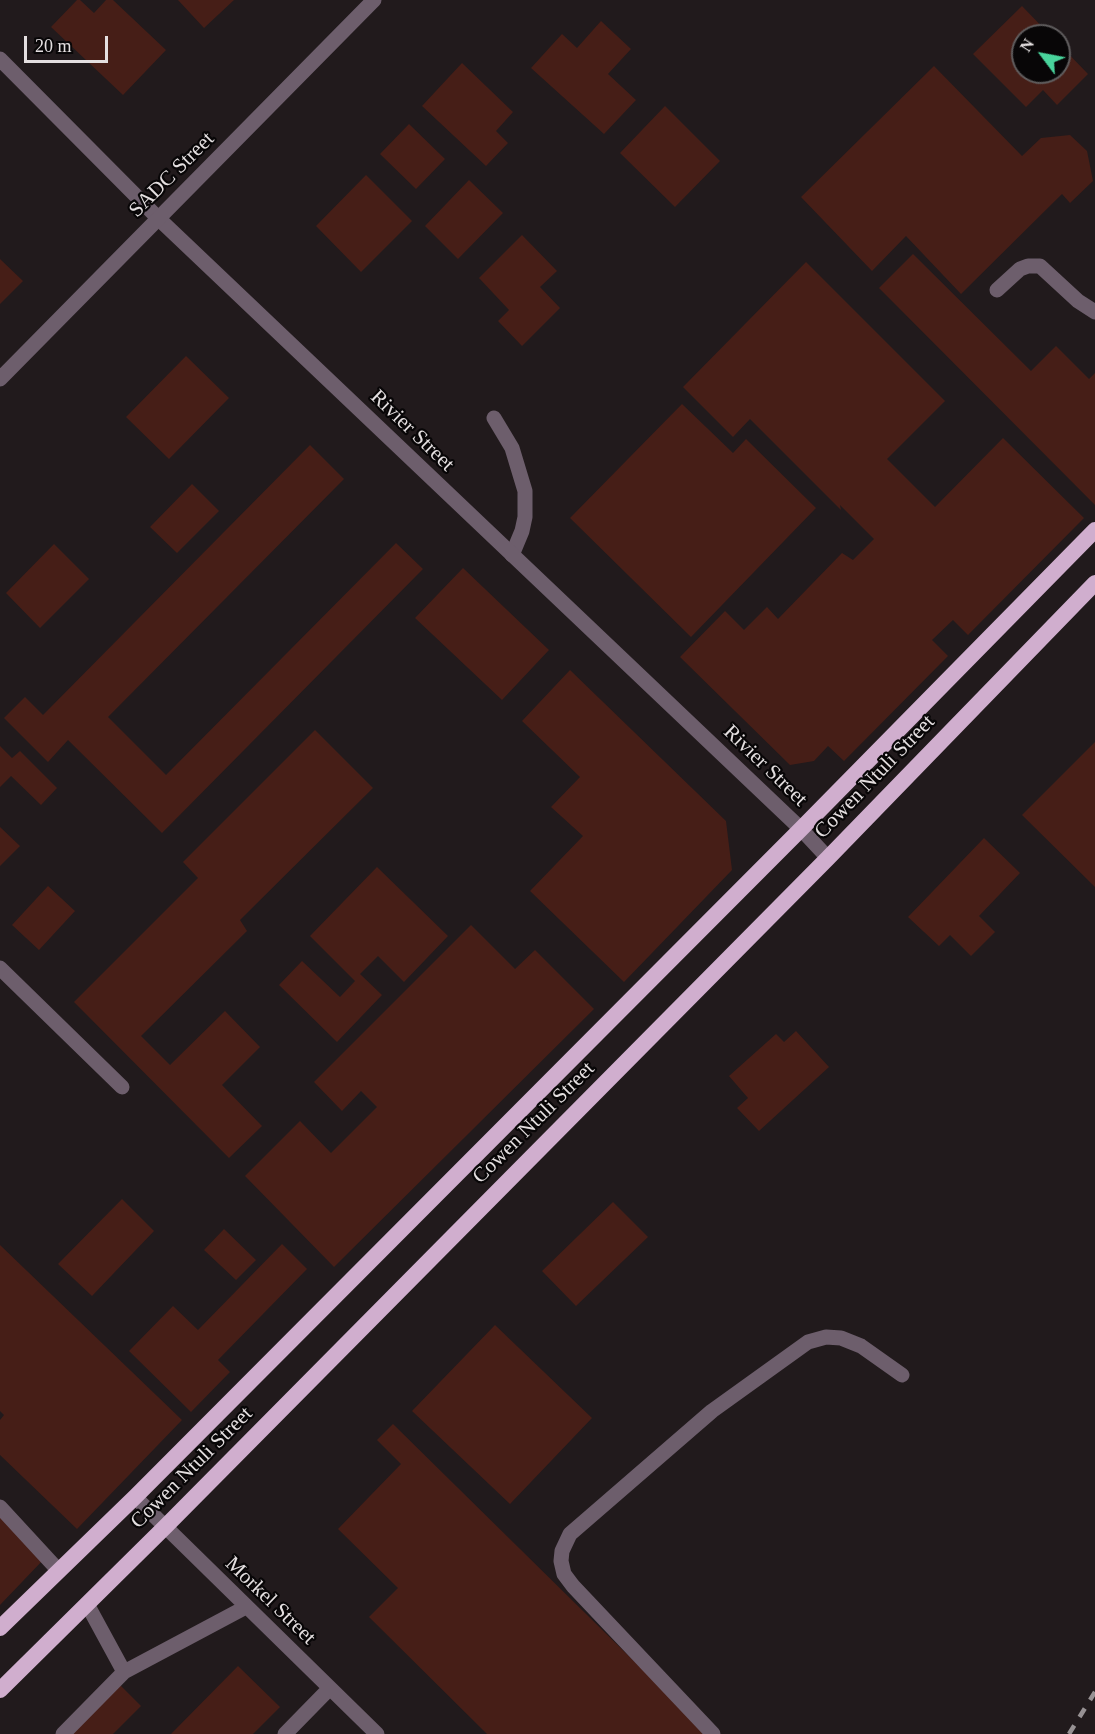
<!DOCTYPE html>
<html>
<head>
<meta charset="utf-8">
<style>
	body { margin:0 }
	#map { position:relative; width:1095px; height:1734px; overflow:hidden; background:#211a1c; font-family:"Times New Roman",serif }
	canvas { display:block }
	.north { position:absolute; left:1011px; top:24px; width:60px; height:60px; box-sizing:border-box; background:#080607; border:2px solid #605d5e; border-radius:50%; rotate:302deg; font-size:16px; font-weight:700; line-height:24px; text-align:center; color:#e4dfe0 }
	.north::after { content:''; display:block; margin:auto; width:21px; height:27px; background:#49d49c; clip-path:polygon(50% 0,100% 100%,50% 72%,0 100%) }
	.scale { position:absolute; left:24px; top:36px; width:84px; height:27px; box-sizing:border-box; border:3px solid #e4dfe0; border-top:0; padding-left:8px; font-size:18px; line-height:21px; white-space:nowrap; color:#e4dfe0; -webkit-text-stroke:4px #080607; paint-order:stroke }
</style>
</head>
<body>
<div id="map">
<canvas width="1095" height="1734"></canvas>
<div class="north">N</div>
<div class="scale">20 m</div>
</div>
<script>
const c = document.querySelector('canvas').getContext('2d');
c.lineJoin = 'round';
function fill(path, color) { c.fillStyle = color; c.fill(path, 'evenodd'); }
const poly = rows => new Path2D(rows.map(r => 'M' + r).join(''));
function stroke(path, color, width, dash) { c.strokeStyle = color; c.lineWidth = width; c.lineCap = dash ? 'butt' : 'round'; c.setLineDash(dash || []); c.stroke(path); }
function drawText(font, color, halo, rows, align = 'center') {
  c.font = font + ' "Times New Roman",serif'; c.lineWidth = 4.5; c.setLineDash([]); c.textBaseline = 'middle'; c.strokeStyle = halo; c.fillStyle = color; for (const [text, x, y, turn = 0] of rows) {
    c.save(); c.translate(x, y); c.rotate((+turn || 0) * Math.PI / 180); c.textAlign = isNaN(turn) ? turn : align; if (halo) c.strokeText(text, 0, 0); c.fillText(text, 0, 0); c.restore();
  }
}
fill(poly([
	[77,0,80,0,94,13,106,0,113,0,166,50,123,95,51,27],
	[178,0,234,0,204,28],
	[1022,6,1051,36,1023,36,1023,72,1059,72,1059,44,1088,74,1057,105,1043,90,1026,107,973,54],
	[601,21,631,49,608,74,636,100,604,134,531,68,562,34,577,48],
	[462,63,513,112,496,131,508,143,486,166,422,106],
	[934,66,1022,156,1041,138,1070,135,1087,151,1093,181,1070,203,1062,194,961,294,906,236,872,271,801,197],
	[665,106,720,161,675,207,620,153],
	[409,124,445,159,416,189,380,154],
	[366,175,412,221,361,272,316,226],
	[469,180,503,213,458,259,425,226],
	[522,235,557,271,540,287,560,308,522,346,498,321,509,310,479,278],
	[913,254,1031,371,1056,346,1089,379,1095,373,1095,505,879,288],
	[0,259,23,281,0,304],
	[806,262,945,401,887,459,935,507,1003,438,1084,518,968,635,953,620,932,640,948,656,844,761,828,746,814,761,790,765,680,657,725,611,744,630,767,607,778,619,842,553,853,560,874,539,840,505,841,510,750,419,733,437,683,387],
	[186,356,229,398,169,459,126,417],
	[682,404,733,453,746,439,816,508,691,637,570,518],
	[310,445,344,479,108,717,166,775,396,543,423,569,162,833,68,740,48,762,4,718,25,697,43,715],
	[192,484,219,511,177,553,150,527],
	[54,544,89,579,40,628,6,593],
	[463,568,549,650,502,700,415,618],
	[570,670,726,821,732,870,624,982,530,891,583,836,551,807,580,777,522,721],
	[315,730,373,788,240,920,247,931,141,1036,170,1065,225,1011,260,1047,222,1085,262,1126,229,1158,74,1002,198,878,183,862],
	[1095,742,1095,887,1022,815],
	[0,746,12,758,20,751,57,788,41,805,11,776,0,787],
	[0,827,20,846,0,866],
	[984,838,1020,873,979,916,995,932,971,956,950,935,939,946,908,917],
	[377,867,448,936,404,982,378,956,360,974,382,995,337,1042,279,985,302,961,340,997,355,981,310,936],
	[48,886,75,911,39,950,12,925],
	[471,925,515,969,535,950,594,1009,334,1267,245,1176,300,1121,331,1153,377,1107,361,1091,342,1111,314,1082],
	[796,1031,829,1067,759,1131,737,1108,748,1098,729,1076,776,1034,784,1042],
	[122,1199,154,1231,92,1296,58,1264],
	[613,1202,648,1237,576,1306,542,1271],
	[224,1229,256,1260,236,1280,204,1250],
	[282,1244,307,1269,218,1360,230,1372,191,1412,129,1351,173,1306,198,1330],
	[0,1245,182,1420,77,1529,0,1455,0,1420,4,1415,0,1411],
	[495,1325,592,1418,510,1504,412,1411],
	[393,1424,708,1734,487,1734,369,1617,398,1588,338,1529,401,1464,377,1440],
	[0,1517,44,1559,0,1605],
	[238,1666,280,1707,253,1734,171,1734],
	[120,1685,141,1706,113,1734,71,1734]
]), '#461e17');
stroke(poly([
	[997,290,1020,269,1028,266,1040,266,1078,301,1095,312],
	[494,418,512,448,525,491,525,517,522,531,512,555],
	[0,968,122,1087],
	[135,1497,377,1734],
	[0,1507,59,1571],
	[124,1672,246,1607],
	[63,1734,124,1672,87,1604],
	[285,1734,330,1688],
	[713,1734,573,1586,564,1574,561,1561,562,1551,570,1534,712,1411,808,1342,826,1337,841,1338,861,1346,902,1375]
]), '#6d5e6c', 15);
stroke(poly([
	[0,59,159,219,801,829,828,858]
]), '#6d5e6c', 15);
stroke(poly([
	[0,379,374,0]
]), '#6d5e6c', 15);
stroke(poly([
	[0,1628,135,1497,801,829,1095,530],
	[0,1690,165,1527,828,858,1095,583]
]), '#d0aece', 16);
stroke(poly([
	[1069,1734,1095,1692]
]), '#979193', 4.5, [10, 10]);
drawText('21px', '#e4dfe0', '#080607', [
	["SADC Street",172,175,-45],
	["Rivier Street",412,431,44],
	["Rivier Street",765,766,44],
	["Cowen Ntuli Street",875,777,-46],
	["Cowen Ntuli Street",534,1123,-45],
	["Cowen Ntuli Street",192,1468,-45],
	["Morkel Street",270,1601,44]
]);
</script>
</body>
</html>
